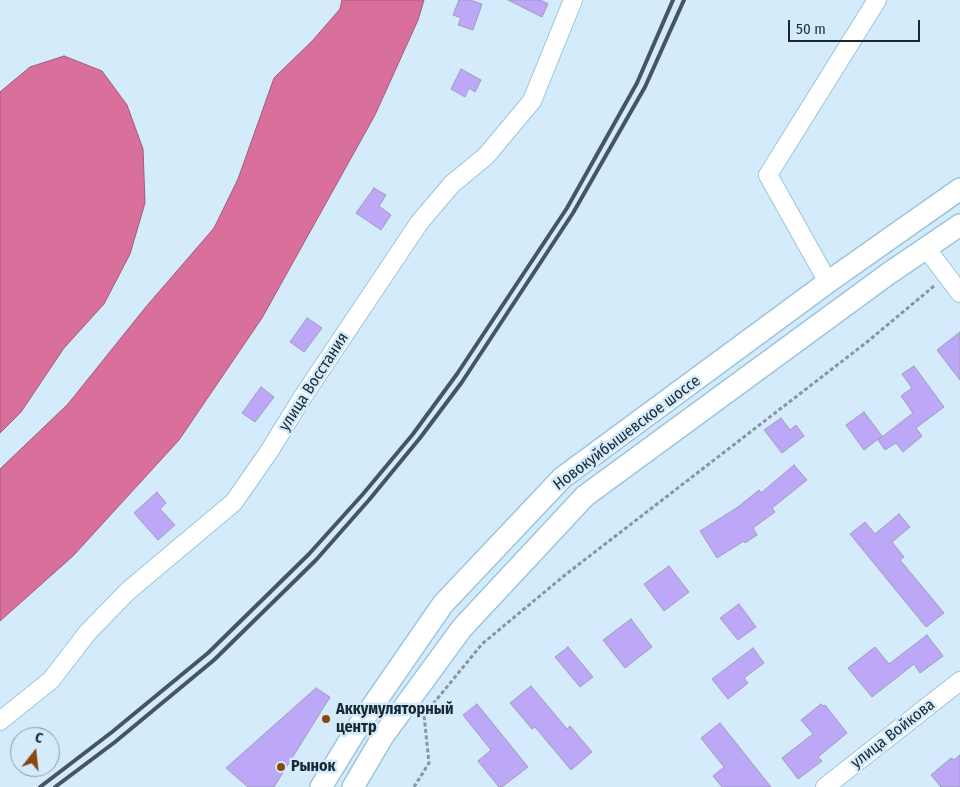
<!DOCTYPE html>
<html>
<head>
<meta charset="utf-8">
<style>
	body { margin:0 }
	#map { position:relative; width:960px; height:787px; overflow:hidden; background:#d3ebfa; font-family:"Fira Sans Condensed",sans-serif }
	canvas { display:block }
	.north { position:absolute; left:10px; top:727px; width:50px; height:50px; box-sizing:border-box; background:#d3ebfa; border:1px solid #899daa; border-radius:50%; rotate:16deg; font-size:14px; font-weight:700; line-height:20px; text-align:center; color:#192933 }
	.north::after { content:''; display:block; margin:auto; width:18px; height:22px; background:#884910; clip-path:polygon(50% 0,100% 100%,50% 72%,0 100%) }
	.scale { position:absolute; left:788px; top:20px; width:132px; height:22px; box-sizing:border-box; border:2px solid #192933; border-top:0; padding-left:6px; font-size:15px; line-height:18px; white-space:nowrap; color:#192933; -webkit-text-stroke:4px #d3ebfa; paint-order:stroke }
</style>
</head>
<body>
<div id="map">
<canvas width="960" height="787"></canvas>
<div class="north">С</div>
<div class="scale">50 m</div>
</div>
<script>
const c = document.querySelector('canvas').getContext('2d');
c.lineJoin = 'round';
function fill(path, color) { c.fillStyle = color; c.fill(path, 'evenodd'); }
const poly = rows => new Path2D(rows.map(r => 'M' + r).join(''));
function stroke(path, color, width, dash) { c.strokeStyle = color; c.lineWidth = width; c.lineCap = dash ? 'butt' : 'round'; c.setLineDash(dash || []); c.stroke(path); }
function drawText(font, color, halo, rows, align = 'center') {
  c.font = font + ' "Fira Sans Condensed",sans-serif'; c.lineWidth = 5; c.setLineDash([]); c.textBaseline = 'middle'; c.strokeStyle = halo; c.fillStyle = color; for (const [text, x, y, turn = 0] of rows) {
    c.save(); c.translate(x, y); c.rotate((+turn || 0) * Math.PI / 180); c.textAlign = isNaN(turn) ? turn : align; if (halo) c.strokeText(text, 0, 0); c.fillText(text, 0, 0); c.restore();
  }
}
const water = poly([
	[342,0,424,0,418,20,375,115,262,318,179,440,73,556,0,621,0,469,68,404,145,308,214,228,238,179,274,78,313,40,340,9,342,0],
	[64,56,102,71,127,105,143,149,145,203,130,254,104,304,64,348,21,412,0,433,0,92,30,67,64,56]
]);
fill(water, '#d9709b');
stroke(water, '#9f5b7c', 1);
const building = poly([
	[459,0,470,0,482,4,473,30,458,25,461,18,453,15,459,0],
	[508,0,541,0,548,4,542,17,508,0],
	[461,69,481,80,475,92,469,88,465,97,451,89,461,69],
	[374,188,386,195,379,206,391,215,381,230,356,213,374,188],
	[307,318,322,328,304,352,290,342,307,318],
	[960,332,960,380,937,350,960,332],
	[914,366,944,407,916,428,922,436,903,452,896,443,885,450,878,440,913,413,901,396,912,388,902,374,914,366],
	[261,387,274,397,255,422,242,413,261,387],
	[864,412,882,436,864,450,846,425,864,412],
	[781,418,790,430,796,425,804,436,782,453,764,430,781,418],
	[794,465,807,480,772,508,775,512,753,528,757,535,745,543,744,541,717,558,700,531,738,507,759,490,761,493,794,465],
	[157,492,166,503,160,509,175,525,158,540,134,513,157,492],
	[899,514,910,527,892,542,904,557,900,560,944,613,926,627,850,534,865,522,875,534,899,514],
	[669,566,689,592,664,611,644,584,669,566],
	[739,604,756,627,738,640,720,618,739,604],
	[631,619,652,647,625,668,603,640,631,619],
	[927,635,943,656,920,673,914,664,872,697,848,668,875,647,889,664,927,635],
	[568,647,593,677,580,687,555,657,568,647],
	[753,648,764,663,744,678,748,683,728,699,712,679,753,648],
	[531,686,567,729,570,726,592,752,571,770,535,727,532,729,510,703,531,686],
	[316,688,330,697,274,787,248,787,226,768,316,688],
	[477,704,528,767,502,787,499,787,478,761,491,750,463,715,477,704],
	[821,704,823,706,825,705,847,733,818,757,822,761,798,779,782,758,813,734,801,720,821,704],
	[720,723,771,787,722,787,713,776,724,767,701,738,720,723],
	[960,755,960,787,941,787,931,775,951,758,954,760,960,755]
]);
fill(building, '#bca8f6');
stroke(building, '#a39abf', 1);
const minor = poly([
	[926,248,960,293],
	[828,282,768,175,877,0],
	[0,721,51,680,88,632,128,591,234,502,270,450,302,398,419,223,452,184,486,156,532,101,573,0],
	[825,787,960,681]
]);
const major = poly([
	[321,787,358,727,443,604,562,478,828,282,960,189],
	[353,787,383,736,462,628,585,496,888,274,960,225]
]);
stroke(minor, '#9dc5dd', 20);
stroke(major, '#9dc5dd', 24);
stroke(poly([
	[414,787,429,763,424,715,482,644,565,575,867,342,934,286]
]), '#8397a4', 3, [4, 2.5]);
stroke(minor, '#fff', 18);
stroke(major, '#fff', 21);
stroke(poly([
	[40,787,112,732,208,653,309,554,363,494,413,434,457,374,567,208,637,83,673,0],
	[55,787,115,742,214,660,316,560,369,500,420,438,462,382,573,213,645,87,684,0]
]), '#445661', 4);
for (const [x, y, r, color] of [
	[326,719,5,"#884910"],
	[281,767,5,"#884910"]
]) { const dot = new Path2D(); dot.arc(x, y, r, 0, 2 * Math.PI); c.fillStyle = color; c.fill(dot); stroke(dot, '#d3ebfa', 2); }
drawText('16px', '#192933', '#d3ebfa', [
	["улица Восстания",314,382,-57],
	["Новокуйбышевское шоссе",627,433,-37],
	["улица Войкова",893,734,-38]
]);
drawText('bold 16px', '#192933', '#d3ebfa', [
	["Аккумуляторный",336,710],
	["центр",336,728],
	["Рынок",291,767]
], 'left');
</script>
</body>
</html>
